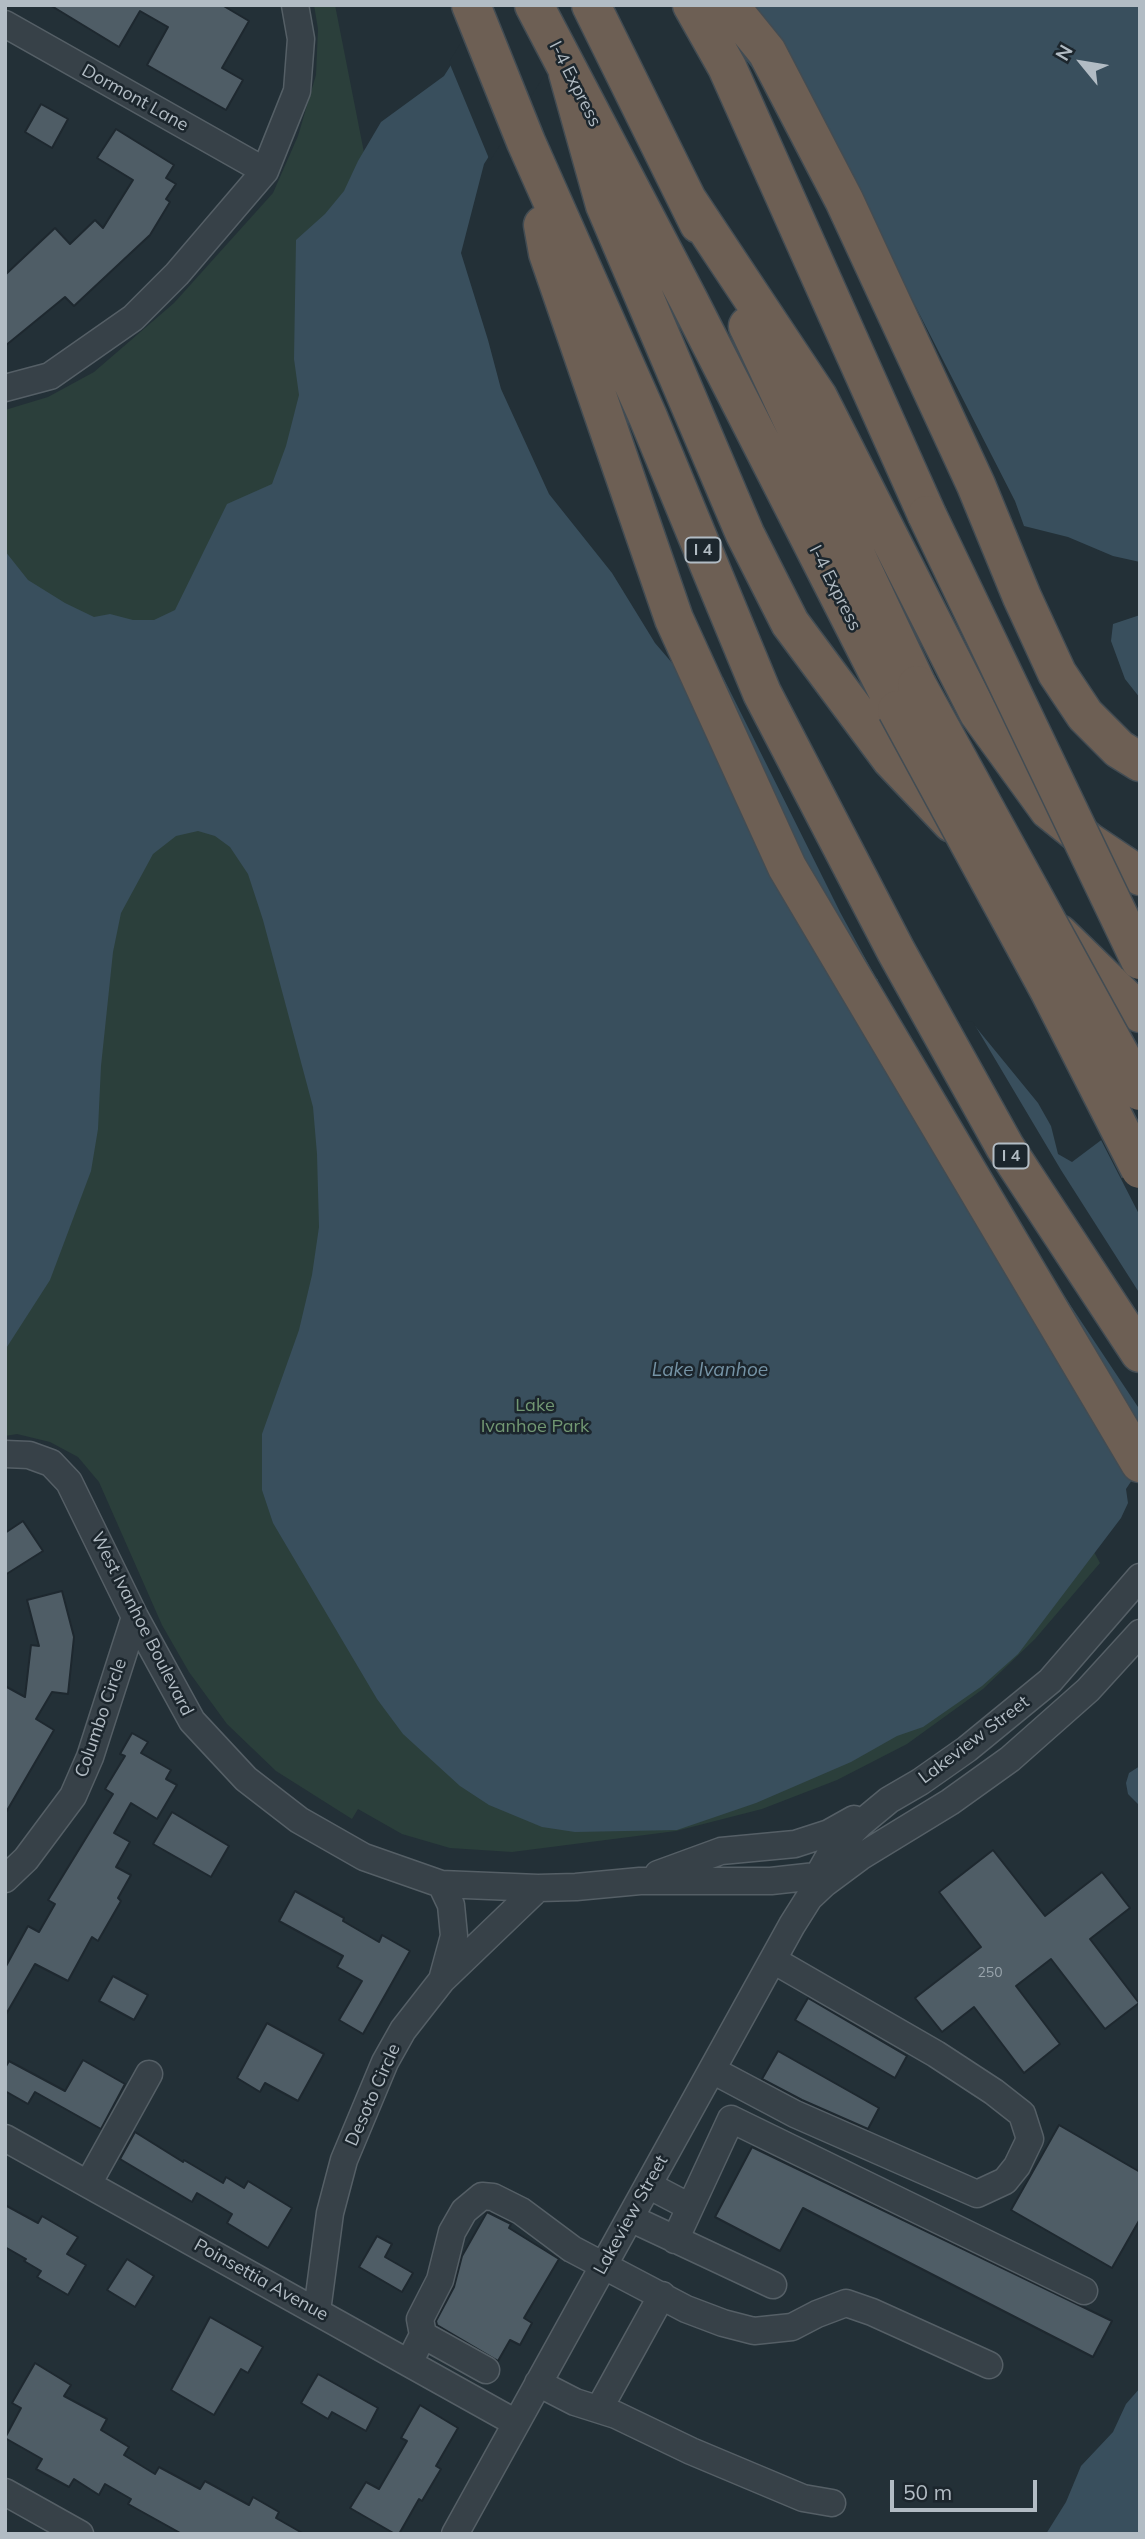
<!DOCTYPE html>
<html>
<head>
<meta charset="utf-8">
<style>
	body { margin:0 }
	#map { position:relative; width:1145px; height:2539px; overflow:hidden; background:#233037; font-family:Mulish,sans-serif }
	canvas { display:block }
	.frame { position:absolute; inset:0; border:7px solid #b2bcc4; pointer-events:none }
	.north { position:absolute; left:1047px; top:28px; width:70px; height:70px; -webkit-text-stroke:5px #1c262d; paint-order:stroke; rotate:300deg; font-size:19px; font-weight:700; line-height:28px; text-align:center; color:#b2bcc4 }
	.north::after { content:''; display:block; margin:auto; width:24px; height:32px; background:#b2bcc4; clip-path:polygon(50% 0,100% 100%,50% 72%,0 100%) }
	.scale { position:absolute; left:890px; top:2480px; width:147px; height:32px; box-sizing:border-box; border:4px solid #b2bcc4; border-top:0; padding-left:9px; font-size:21px; line-height:24px; white-space:nowrap; color:#b2bcc4; -webkit-text-stroke:5px #1c262d; paint-order:stroke }
</style>
</head>
<body>
<div id="map">
<canvas width="1145" height="2539"></canvas>
<div class="frame"></div>
<div class="north">N</div>
<div class="scale">50 m</div>
</div>
<script>
const c = document.querySelector('canvas').getContext('2d');
c.lineJoin = 'round';
function fill(path, color) { c.fillStyle = color; c.fill(path, 'evenodd'); }
const poly = rows => new Path2D(rows.map(r => 'M' + r).join(''));
function stroke(path, color, width, dash) { c.strokeStyle = color; c.lineWidth = width; c.lineCap = dash ? 'butt' : 'round'; c.setLineDash(dash || []); c.stroke(path); }
function drawText(font, color, halo, rows, align = 'center') {
  c.font = font + ' Mulish,sans-serif'; c.lineWidth = 5; c.setLineDash([]); c.textBaseline = 'middle'; c.strokeStyle = halo; c.fillStyle = color; for (const [text, x, y, turn = 0] of rows) {
    c.save(); c.translate(x, y); c.rotate((+turn || 0) * Math.PI / 180); c.textAlign = isNaN(turn) ? turn : align; if (halo) c.strokeText(text, 0, 0); c.fillText(text, 0, 0); c.restore();
  }
}
fill(poly([
	[314,5,335,5,382,244,1100,1563,1035,1639,983,1689,907,1744,837,1780,762,1809,676,1831,512,1852,450,1848,402,1834,358,1809,352,1819,276,1771,227,1724,189,1672,162,1625,99,1482,78,1457,50,1442,17,1434,5,1436,5,410,48,397,94,372,174,303,273,193,298,136,316,75,318,29]
]), '#2b3f3b');
fill(poly([
	[489,5,586,5,484,164,461,253,488,340,501,389,549,494,612,573,655,643,673,664,723,677,840,912,876,978,903,998,944,1021,975,1026,1038,1103,1051,1126,1058,1154,1072,1162,1140,1111,1140,1468,1126,1489,1128,1503,1121,1518,1018,1654,982,1686,923,1727,897,1736,851,1762,756,1803,677,1830,575,1832,542,1827,489,1805,460,1786,403,1734,377,1699,273,1523,262,1490,262,1434,299,1330,312,1275,319,1227,317,1154,313,1107,263,920,248,874,230,847,215,836,198,831,176,836,153,854,121,913,113,952,101,1066,98,1129,91,1171,50,1280,5,1350,5,551,28,580,65,603,94,617,110,614,133,620,154,620,175,610,227,504,272,484,286,446,299,395,294,359,296,240,325,214,344,191,358,161,381,122,444,76],
	[701,5,1140,5,1140,562,1113,556,1068,537,1024,526,1015,501,900,276,855,194],
	[1140,615,1140,698,1125,679,1111,641,1113,624],
	[1140,1766,1140,1806,1128,1794,1126,1783,1129,1773],
	[1140,2388,1140,2534,1046,2534,1066,2502,1081,2466,1113,2432,1126,2404]
]), '#394f5d');
fill(poly([
	[484,5,589,5,490,161,449,62],
	[880,976,905,995,945,1018,973,1022,1061,1170,1140,1294,1140,1410,1051,1276,877,981],
	[1140,1108,1140,1216,1100,1138]
]), '#233037');
const building = poly([
	[50,5,222,5,249,21,222,68,243,80,226,110,147,65,168,27,140,11,119,47,50,5],
	[41,104,68,119,52,148,25,132,41,104],
	[116,129,174,165,166,178,176,184,166,199,170,202,150,235,74,306,65,297,5,346,5,275,55,228,70,244,95,220,103,228,133,180,97,158,116,129],
	[23,1521,43,1551,5,1575,5,1533,23,1521],
	[62,1591,74,1637,68,1694,52,1692,36,1719,54,1730,5,1814,5,1686,25,1697,31,1645,39,1646,27,1600,62,1591],
	[132,1733,148,1742,141,1753,171,1770,166,1779,177,1785,157,1819,131,1803,114,1833,130,1842,116,1867,131,1875,118,1898,121,1901,98,1941,92,1937,68,1981,35,1964,5,2016,5,1968,28,1926,39,1932,55,1904,48,1900,113,1794,105,1789,125,1756,120,1754,132,1733],
	[172,1812,229,1846,211,1877,153,1844,172,1812],
	[993,1850,1045,1916,1102,1872,1130,1908,1090,1939,1139,2003,1105,2029,1051,1959,1016,1986,1060,2044,1024,2073,974,2007,942,2032,915,1998,981,1947,939,1892,993,1850],
	[295,1891,344,1918,343,1921,379,1942,382,1935,410,1951,363,2034,339,2020,362,1981,337,1967,343,1956,279,1921,295,1891],
	[113,1976,148,1995,134,2020,99,2001,113,1976],
	[808,1998,907,2056,895,2078,795,2020,808,1998],
	[267,2023,324,2054,298,2101,265,2083,260,2092,237,2078,267,2023],
	[778,2051,879,2108,868,2129,802,2100,762,2079,778,2051],
	[83,2060,125,2084,101,2129,35,2092,28,2104,5,2091,5,2068,9,2061,65,2091,83,2060],
	[1059,2125,1140,2172,1140,2219,1112,2268,1011,2210,1059,2125],
	[135,2132,183,2162,184,2160,223,2183,226,2177,244,2188,248,2181,292,2208,268,2248,227,2223,232,2214,197,2193,192,2202,120,2159,135,2132],
	[752,2147,1112,2321,1093,2357,803,2208,780,2251,715,2217,752,2147],
	[5,2205,38,2223,42,2216,78,2237,67,2254,86,2265,68,2295,37,2277,41,2271,24,2261,26,2259,5,2247,5,2205],
	[487,2212,511,2224,509,2228,559,2259,524,2318,532,2323,520,2345,510,2340,498,2361,437,2325,436,2321,454,2287,462,2256,487,2212],
	[377,2236,392,2244,385,2257,413,2273,402,2292,359,2267,377,2236],
	[127,2259,154,2276,135,2307,107,2290,127,2259],
	[210,2317,263,2347,248,2373,241,2369,214,2415,171,2390,210,2317],
	[35,2363,71,2385,64,2396,107,2419,101,2430,129,2447,124,2455,155,2474,159,2467,200,2489,205,2481,249,2505,253,2497,279,2512,276,2518,304,2534,182,2534,128,2504,131,2499,105,2484,99,2495,74,2479,69,2487,36,2469,42,2459,5,2438,21,2408,12,2403,35,2363],
	[318,2374,378,2408,366,2431,332,2412,328,2419,301,2403,318,2374],
	[420,2405,458,2428,436,2466,441,2469,422,2501,419,2499,399,2534,395,2534,350,2508,366,2482,379,2489,407,2441,401,2438,420,2405]
]);
fill(building, '#4f5d66');
stroke(building, '#1e282f', 2);
const minor = poly([
	[5,24,265,171],
	[5,388,50,376,133,318,177,274,265,171,297,91,301,39,295,5],
	[5,1454,29,1455,51,1463,69,1482,135,1617,192,1721,246,1779,299,1820,364,1857,441,1884,538,1888,576,1887,640,1881,771,1881,816,1876,840,1869],
	[658,1874,721,1851,795,1844,829,1833,854,1819],
	[5,1879,26,1859,73,1796,90,1757,135,1617],
	[814,1883,831,1853,860,1824,889,1800,920,1782,967,1749,1050,1681,1140,1577],
	[441,1884,451,1905,454,1936,442,1980],
	[712,2070,795,2114,977,2194,1005,2181,1017,2166,1030,2139,1022,2114,994,2092,936,2054,773,1960],
	[5,2138,516,2423],
	[88,2184,149,2074],
	[648,2185,690,2207],
	[630,2218,773,2285],
	[675,2240,731,2119,1084,2291],
	[317,2311,330,2213,344,2160,385,2062,403,2030,442,1980,538,1888],
	[423,2335,486,2370],
	[409,2363,423,2335,420,2319,440,2280,452,2232,464,2211,482,2196,493,2197,521,2211,572,2249,686,2309,723,2323,754,2331,792,2327,817,2314,846,2303,872,2312,989,2365],
	[538,2383,575,2402,616,2415,691,2451,803,2498,832,2503],
	[599,2409,662,2295],
	[5,2492,80,2534],
	[455,2534,792,1925,809,1898,825,1883,860,1857,950,1802,1010,1759,1088,1690,1140,1633]
]);
const highway = poly([
	[471,5,526,142,648,417,762,693,896,951,1005,1147,1140,1353],
	[534,5,688,299,897,710],
	[591,5,699,224],
	[692,5,727,67,927,515],
	[729,5,767,52,844,200,976,485,1022,597,1057,673,1085,715,1119,749,1140,762],
	[568,73,605,205,745,534,790,623,891,759,952,823],
	[688,201,818,397,978,712,1049,810,1089,842,1140,876],
	[543,225,548,253,674,619,787,867,1140,1463],
	[748,326,917,685],
	[1059,934,1140,1013]
]);
stroke(minor, '#555f66', 29);
stroke(highway, '#424c53', 41);
stroke(minor, '#374148', 26);
stroke(highway, '#6d5f54', 38);
const highwayBridge = poly([
	[927,515,1140,960],
	[917,685,1140,1091],
	[897,710,1049,990,1140,1169]
]);
stroke(highwayBridge, '#424c53', 41, []);
stroke(highwayBridge, '#6d5f54', 38);
drawText('14px', '#99a4ac', null, [
	["250",990,1973]
]);
for (const [x, y, w] of [
	[703,550,35],
	[1011,1156,35]
]) { const box = new Path2D(); box.roundRect(x - w / 2, y - 12.5, w, 25, 5); c.fillStyle = '#1c262d'; c.fill(box); stroke(box, '#b2bcc4', 2); }
drawText('bold 16px', '#b2bcc4', null, [
	["I 4",703,550],
	["I 4",1011,1156]
]);
drawText('18px', '#b2bcc4', '#1c262d', [
	["I-4 Express",575,84,63],
	["Dormont Lane",135,98,29],
	["I-4 Express",835,588,63],
	["West Ivanhoe Boulevard",142,1624,63],
	["Columbo Circle",101,1718,-71],
	["Lakeview Street",974,1740,-37],
	["Desoto Circle",373,2095,-66],
	["Lakeview Street",631,2215,-61],
	["Poinsettia Avenue",261,2280,29]
]);
drawText('18px', '#729873', '#1c262d', [
	["Lake",535,1406],
	["Ivanhoe Park",535,1427]
]);
drawText('italic 19px', '#7593a5', '#1c262d', [
	["Lake Ivanhoe",710,1370]
]);
</script>
</body>
</html>
